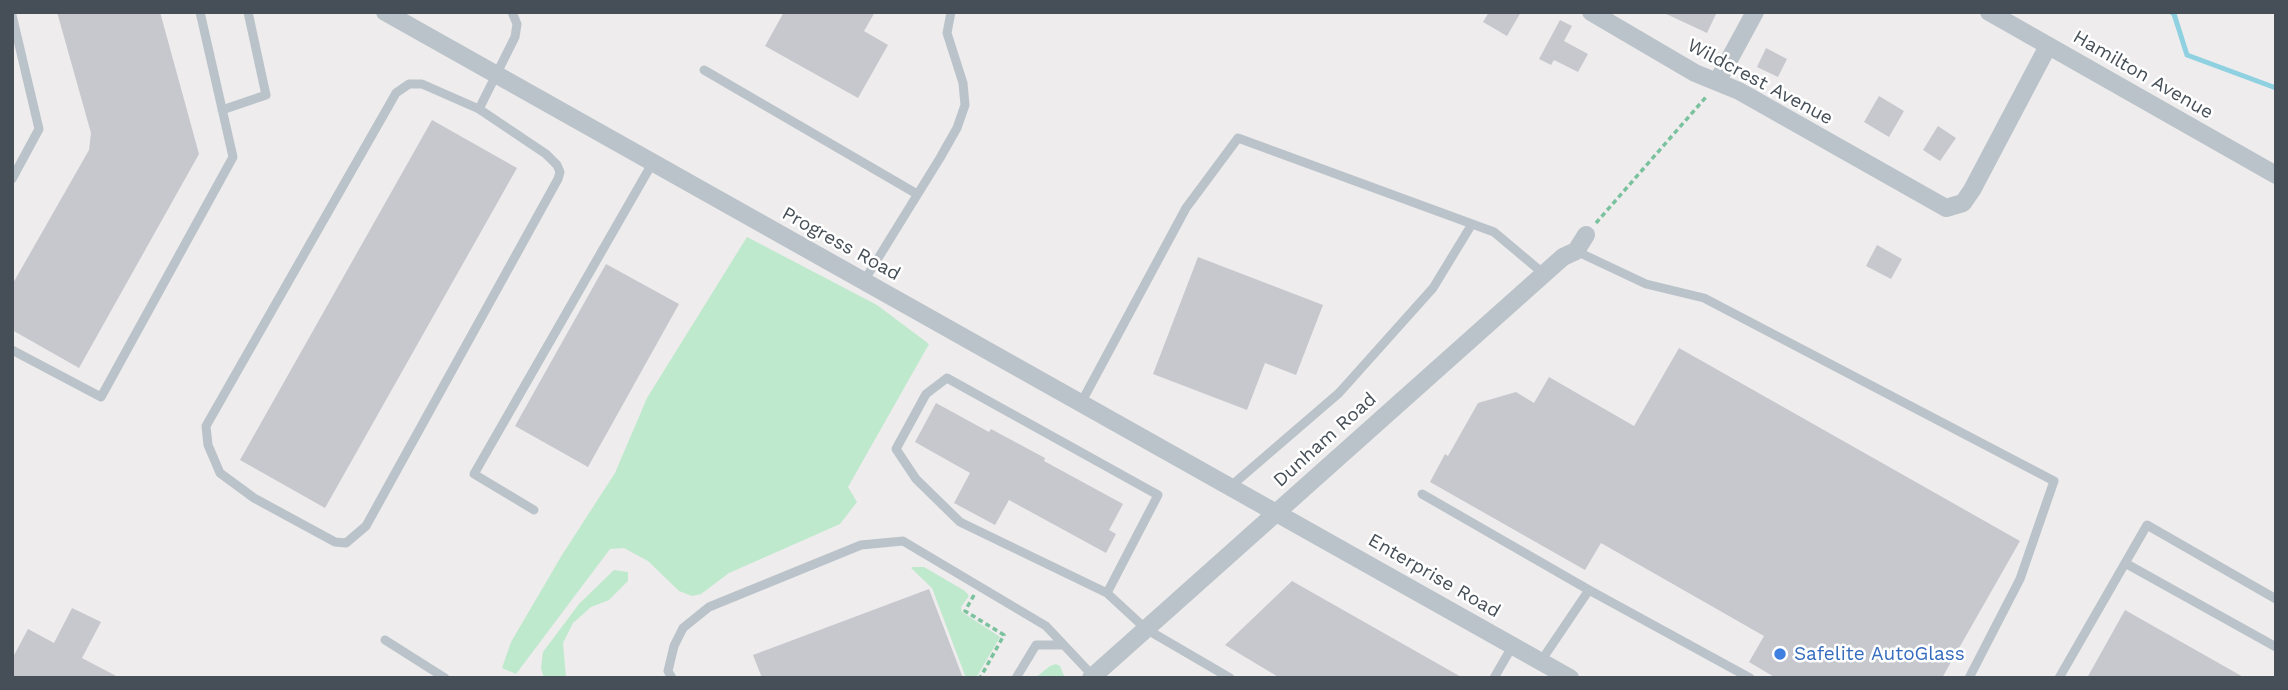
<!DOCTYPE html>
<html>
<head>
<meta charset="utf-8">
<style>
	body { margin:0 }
	#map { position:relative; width:2288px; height:690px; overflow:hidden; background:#eeecec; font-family:"Work Sans",sans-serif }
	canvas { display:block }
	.frame { position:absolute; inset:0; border:14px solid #464f57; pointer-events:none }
</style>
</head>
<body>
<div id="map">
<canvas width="2288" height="690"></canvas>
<div class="frame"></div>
</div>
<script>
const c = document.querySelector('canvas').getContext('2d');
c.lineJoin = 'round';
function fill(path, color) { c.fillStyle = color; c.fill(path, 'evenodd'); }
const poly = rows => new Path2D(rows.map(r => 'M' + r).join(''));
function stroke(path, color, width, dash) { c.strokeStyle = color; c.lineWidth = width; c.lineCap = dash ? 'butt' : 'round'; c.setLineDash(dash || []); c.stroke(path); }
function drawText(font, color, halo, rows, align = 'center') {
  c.font = font + ' "Work Sans",sans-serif'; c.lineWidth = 5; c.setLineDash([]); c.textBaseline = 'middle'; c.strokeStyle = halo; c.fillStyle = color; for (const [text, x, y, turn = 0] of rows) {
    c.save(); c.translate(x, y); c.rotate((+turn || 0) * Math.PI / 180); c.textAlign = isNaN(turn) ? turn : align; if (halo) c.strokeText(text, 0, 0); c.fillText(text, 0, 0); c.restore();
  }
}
fill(poly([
	[747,237,877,305,929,344,848,487,857,502,840,524,729,573,701,594,692,596,679,591,648,561,624,548,610,549,516,674,502,668,511,642,562,555,615,473,647,398],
	[913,567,924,567,965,591,969,596,961,607,962,612,1000,637,976,678,966,678,932,588,911,568],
	[614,570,628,572,628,581,609,600,591,607,573,623,563,643,566,678,544,678,541,668,543,652,579,604],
	[1056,664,1060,666,1065,678,1035,678,1050,666]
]), '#bee9cd');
stroke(poly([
	[2171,12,2174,14,2187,55,2276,88]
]), '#8fd1e1', 5);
fill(poly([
	[57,12,160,12,199,154,79,368,12,330,12,285,89,150,91,133],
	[784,12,875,12,864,31,888,45,858,98,765,46],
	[1489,12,1521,12,1507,36,1483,22],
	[1662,12,1717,12,1707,33],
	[1560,20,1572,26,1564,41,1588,54,1578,72,1554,60,1551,65,1539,59],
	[1766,48,1787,59,1778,77,1757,67],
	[1879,96,1904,111,1889,137,1864,122],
	[432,120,517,168,325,508,240,460],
	[1938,126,1956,138,1940,161,1923,150],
	[1877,245,1902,259,1891,279,1866,266],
	[1198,257,1323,305,1296,375,1265,363,1247,410,1153,374],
	[606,264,679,304,588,467,515,426],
	[1679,348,2020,541,1942,678,1776,678,1749,662,1764,636,1601,543,1585,570,1430,482,1445,454,1448,456,1478,403,1516,392,1534,403,1549,377,1634,426],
	[936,403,989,432,991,429,1045,458,1044,461,1123,504,1109,530,1116,534,1106,553,1009,500,995,525,954,503,970,473,915,442],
	[1292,581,1463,678,1280,678,1225,645],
	[929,589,963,678,762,678,753,655],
	[72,608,101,622,82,658,120,678,12,678,12,659,28,629,54,643],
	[2125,610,2245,678,2087,678]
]), '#c7c8ce');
stroke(poly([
	[1596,223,1706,97],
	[974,595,965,611,1004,635,980,678]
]), '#7ac29d', 3.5, [5, 3.5]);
stroke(poly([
	[12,15,39,129,12,179],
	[704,70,917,194],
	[479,109,546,154,557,165,560,172,558,179,366,526,346,543,335,542,254,498,220,473,208,445,206,426,396,93,409,84,422,84,479,109,515,37,517,24,512,12],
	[222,110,266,95,248,12],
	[1576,251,1646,284,1704,298,2054,481,2020,579,1969,678],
	[864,281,940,158,957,128,965,105,963,83,947,33,951,12],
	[12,350,101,397,233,157,200,12],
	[1081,403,1186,208,1238,138,1494,232,1544,274],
	[1231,486,1339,393,1433,288,1472,224],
	[1422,494,1589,590],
	[534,510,474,474,653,162],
	[2125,563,2276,647],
	[1107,593,960,522,916,479,896,449,926,394,947,378,1158,495,1107,593,1146,629,1230,678],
	[385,640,445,678],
	[1541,661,1589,590,1750,678],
	[672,678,668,671,674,646,683,628,709,607,861,545,903,541,1046,626,1093,676],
	[1016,678,1036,645,1063,645],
	[1494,678,1513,645],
	[2059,678,2147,525,2276,599]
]), '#bbc3ca', 9);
stroke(poly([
	[385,12,1570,678],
	[1591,12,1695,73,1739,91,1946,208,1963,203,1972,190,2048,46],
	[1989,12,2276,175],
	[1717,82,1755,12],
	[1091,678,1563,257,1576,251,1586,235]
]), '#bbc3ca', 18);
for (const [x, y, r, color] of [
	[1780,654,7,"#3f7fe0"]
]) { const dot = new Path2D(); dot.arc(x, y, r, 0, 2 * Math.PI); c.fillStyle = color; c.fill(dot); stroke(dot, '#fff', 2.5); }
drawText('19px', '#464f57', '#fff', [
	["Hamilton Avenue",2143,75,30],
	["Wildcrest Avenue",1760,82,28],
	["Progress Road",841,244,29],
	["Dunham Road",1325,440,-42],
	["Enterprise Road",1434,576,30]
]);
drawText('19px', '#366cbe', '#fff', [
	["Safelite AutoGlass",1794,654]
], 'left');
</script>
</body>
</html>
